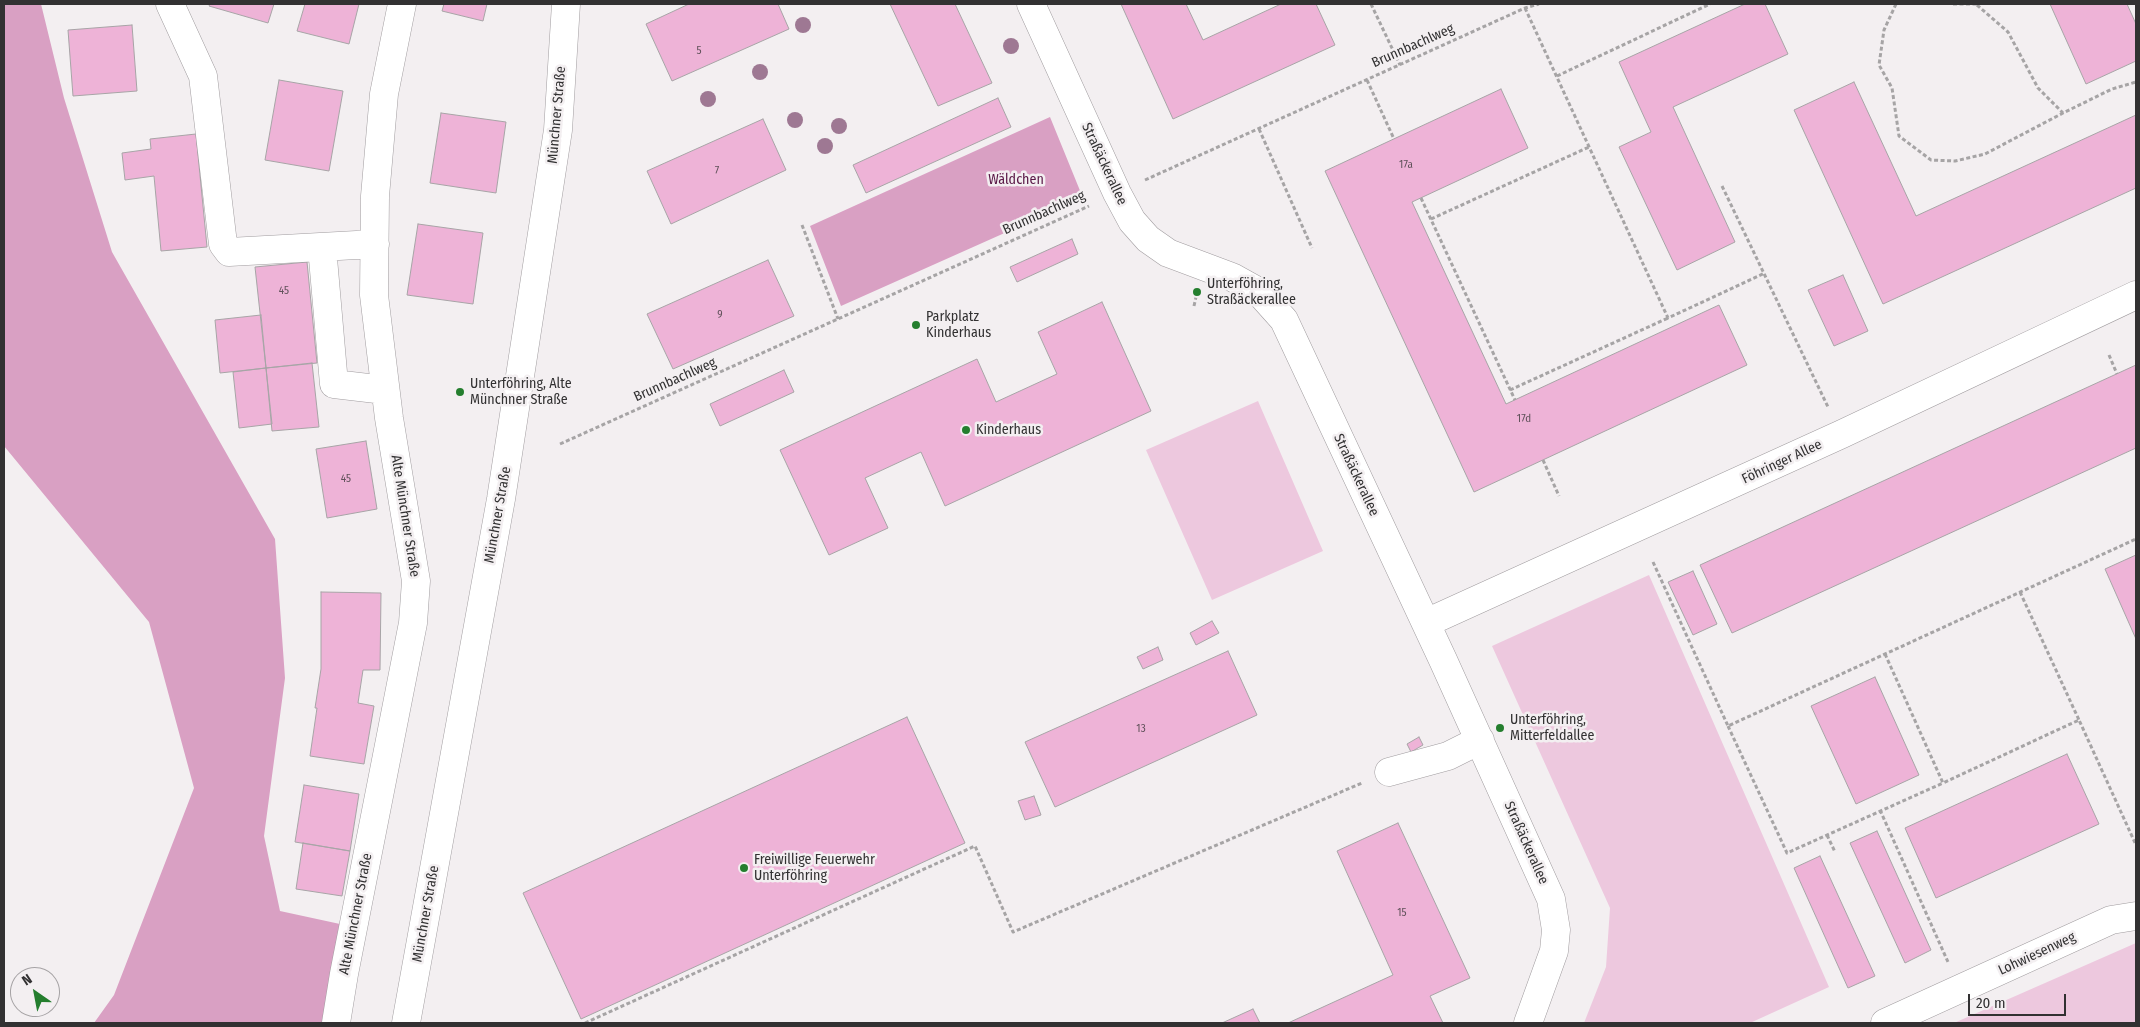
<!DOCTYPE html>
<html>
<head>
<meta charset="utf-8">
<style>
	body { margin:0 }
	#map { position:relative; width:2140px; height:1027px; overflow:hidden; background:#f3eff1; font-family:"Fira Sans Condensed",sans-serif }
	canvas { display:block }
	.frame { position:absolute; inset:0; border:5px solid #323132; pointer-events:none }
	.north { position:absolute; left:10px; top:967px; width:50px; height:50px; box-sizing:border-box; background:#f3eff1; border:1px solid #a6a3a5; border-radius:50%; rotate:327deg; font-size:14px; font-weight:700; line-height:20px; text-align:center; color:#323132 }
	.north::after { content:''; display:block; margin:auto; width:18px; height:22px; background:#247e2e; clip-path:polygon(50% 0,100% 100%,50% 72%,0 100%) }
	.scale { position:absolute; left:1968px; top:994px; width:98px; height:22px; box-sizing:border-box; border:2px solid #323132; border-top:0; padding-left:6px; font-size:15px; line-height:18px; white-space:nowrap; color:#323132; -webkit-text-stroke:4px #f3eff1; paint-order:stroke }
</style>
</head>
<body>
<div id="map">
<canvas width="2140" height="1027"></canvas>
<div class="frame"></div>
<div class="north">N</div>
<div class="scale">20 m</div>
</div>
<script>
const c = document.querySelector('canvas').getContext('2d');
c.lineJoin = 'round';
function fill(path, color) { c.fillStyle = color; c.fill(path, 'evenodd'); }
const poly = rows => new Path2D(rows.map(r => 'M' + r).join(''));
function stroke(path, color, width, dash) { c.strokeStyle = color; c.lineWidth = width; c.lineCap = dash ? 'butt' : 'round'; c.setLineDash(dash || []); c.stroke(path); }
function drawText(font, color, halo, rows, align = 'center') {
  c.font = font + ' "Fira Sans Condensed",sans-serif'; c.lineWidth = 5; c.setLineDash([]); c.textBaseline = 'middle'; c.strokeStyle = halo; c.fillStyle = color; for (const [text, x, y, turn = 0] of rows) {
    c.save(); c.translate(x, y); c.rotate((+turn || 0) * Math.PI / 180); c.textAlign = isNaN(turn) ? turn : align; if (halo) c.strokeText(text, 0, 0); c.fillText(text, 0, 0); c.restore();
  }
}
fill(poly([
	[1258,401,1323,551,1212,600,1146,450],
	[1649,575,1829,987,1750,1023,1584,1023,1606,967,1610,908,1492,646],
	[2136,943,2136,1023,1954,1023]
]), '#edc8de');
fill(poly([
	[4,4,41,4,64,98,112,252,275,539,285,678,264,836,280,911,340,924,327,995,325,1023,94,1023,114,995,194,788,149,622,4,446],
	[1050,117,1083,198,841,306,810,226]
]), '#d9a0c3');
const building = poly([
	[210,4,274,4,268,23,209,6,210,4],
	[305,4,359,4,349,44,297,31,305,4],
	[444,4,487,4,483,21,442,11,444,4],
	[689,4,778,4,789,29,672,81,646,24,689,4],
	[890,4,955,4,992,83,938,106,890,4],
	[1121,4,1186,4,1203,40,1281,4,1316,4,1335,45,1173,119,1121,4],
	[1745,4,1765,4,1788,54,1673,107,1735,242,1677,270,1619,147,1651,132,1619,62,1745,4],
	[2050,4,2127,4,2136,24,2136,61,2086,84,2050,4],
	[132,25,137,91,73,96,68,30,132,25],
	[279,80,343,91,329,171,265,160,279,80],
	[1854,82,1916,216,2136,115,2136,188,1883,304,1794,110,1854,82],
	[1501,89,1528,148,1412,202,1506,404,1719,305,1747,365,1474,492,1325,171,1501,89],
	[998,98,1011,127,866,193,853,165,998,98],
	[441,113,506,122,496,193,430,183,441,113],
	[763,119,786,170,671,224,647,171,763,119],
	[196,134,207,247,161,251,154,176,125,180,122,153,151,149,150,139,196,134],
	[418,224,483,233,473,304,407,295,418,224],
	[1072,239,1078,254,1017,282,1010,267,1072,239],
	[768,260,794,316,673,369,647,314,768,260],
	[307,262,317,363,266,368,255,267,307,262],
	[1843,275,1868,331,1834,346,1808,290,1843,275],
	[1102,302,1151,411,945,506,921,452,865,478,888,528,829,555,780,450,977,359,996,402,1057,374,1038,332,1102,302],
	[261,315,266,368,220,373,215,320,261,315],
	[312,363,319,427,272,431,266,368,312,363],
	[2136,365,2136,448,1732,633,1700,565,2136,365],
	[266,368,272,424,239,428,233,372,266,368],
	[784,370,794,392,720,426,710,404,784,370],
	[366,441,377,509,327,518,316,449,366,441],
	[2136,555,2136,639,2105,569,2136,555],
	[1693,571,1717,624,1693,635,1668,582,1693,571],
	[321,592,381,593,380,670,363,670,358,703,374,706,364,764,310,756,317,708,315,708,321,669,321,592],
	[1212,621,1219,633,1196,645,1190,633,1212,621],
	[1158,647,1163,660,1143,669,1137,657,1158,647],
	[1228,651,1257,715,1055,807,1025,742,1228,651],
	[1875,677,1919,775,1856,804,1811,706,1875,677],
	[907,717,965,843,581,1019,523,893,907,717],
	[1419,737,1423,745,1411,752,1407,744,1419,737],
	[2067,754,2099,824,1936,898,1905,828,2067,754],
	[304,785,359,794,350,851,295,842,304,785],
	[1034,796,1041,815,1025,820,1018,801,1034,796],
	[1398,823,1470,978,1430,996,1443,1023,1288,1023,1393,975,1337,851,1398,823],
	[1877,831,1931,950,1905,963,1850,843,1877,831],
	[303,843,350,851,342,896,296,889,303,843],
	[1820,856,1875,976,1848,988,1794,868,1820,856],
	[1253,1009,1260,1023,1222,1023,1253,1009]
]);
fill(building, '#eeb3d7');
stroke(building, '#a7a4a6', 1);
const minor = poly([
	[170,4,203,76,223,244,229,252,375,244],
	[1031,4,1117,193,1132,221,1148,239,1168,253,1232,277,1259,292,1284,320,1443,660,1551,899,1556,930,1554,951,1528,1023],
	[322,247,334,384,385,390],
	[1426,623,1842,434,2136,295],
	[1389,772,1448,756,1480,740],
	[336,1023,344,974,413,623,416,581,389,418,374,295,375,196,384,94,402,4],
	[1885,1023,2111,920,2136,916]
]);
const major = poly([
	[406,1023,501,499,558,130,566,4]
]);
stroke(minor, '#a09c9f', 29);
stroke(major, '#a09c9f', 29);
stroke(poly([
	[1371,4,1400,65],
	[1896,4,1884,30,1879,65,1892,88,1899,136,1931,160,1955,161,1985,154,2063,113,2112,89,2136,82],
	[1953,4,1977,4],
	[1977,5,2008,32,2038,88,2063,113],
	[1525,8,1668,318,1765,273],
	[1557,76,1710,4],
	[1367,80,1394,139],
	[1259,129,1312,248],
	[1145,180,1525,8,1539,4],
	[1722,186,1828,407],
	[1421,198,1515,400],
	[1431,219,1589,147],
	[802,225,838,319],
	[1194,306,1196,297],
	[2109,355,2117,374],
	[1510,390,1668,318],
	[560,444,1089,206],
	[1543,460,1559,496],
	[1653,562,1728,726,2136,539],
	[2020,592,2079,720],
	[1885,654,1943,783,2079,720,2136,845],
	[1728,726,1787,853,1943,783],
	[1880,810,1948,962],
	[1827,835,1835,852],
	[585,1023,975,846,1013,932,1362,783]
]), '#a6a4a5', 3, [4, 2.5]);
stroke(minor, '#fff', 28);
stroke(major, '#fff', 28);
c.fillStyle = '#9e7893';
for (const [x, y] of [
	[803,25],
	[1011,46],
	[760,72],
	[708,99],
	[795,120],
	[839,126],
	[825,146]
]) { c.beginPath(); c.arc(x, y, 8, 0, 2 * Math.PI); c.fill(); }
for (const [x, y, r, color] of [
	[1197,292,5,"#247e2e"],
	[916,325,5,"#247e2e"],
	[460,392,5,"#247e2e"],
	[966,430,5,"#247e2e"],
	[1500,728,5,"#247e2e"],
	[744,868,5,"#247e2e"]
]) { const dot = new Path2D(); dot.arc(x, y, r, 0, 2 * Math.PI); c.fillStyle = color; c.fill(dot); stroke(dot, '#f3eff1', 2); }
drawText('11px', '#61525b', null, [
	["5",699,51],
	["17a",1406,165],
	["7",717,171],
	["45",284,291],
	["9",720,315],
	["17d",1524,419],
	["45",346,479],
	["13",1141,729],
	["15",1402,913]
]);
drawText('14px', '#323132', '#f3eff1', [
	["Brunnbachlweg",1413,46,-24],
	["Münchner Straße",557,115,-85],
	["Straßäckerallee",1104,164,65],
	["Brunnbachlweg",1044,213,-24],
	["Brunnbachlweg",675,380,-24],
	["Föhringer Allee",1782,462,-25],
	["Straßäckerallee",1356,475,65],
	["Münchner Straße",498,515,-80],
	["Alte Münchner Straße",405,516,81],
	["Straßäckerallee",1526,843,66],
	["Alte Münchner Straße",356,914,-79],
	["Münchner Straße",426,914,-80],
	["Lohwiesenweg",2037,954,-25]
]);
drawText('14px', '#591746', '#f3eff1', [
	["Wäldchen",1016,180]
]);
drawText('14px', '#323132', '#f3eff1', [
	["Unterföhring,",1207,284],
	["Straßäckerallee",1207,300],
	["Parkplatz",926,317],
	["Kinderhaus",926,333],
	["Unterföhring, Alte",470,384],
	["Münchner Straße",470,400],
	["Kinderhaus",976,430],
	["Unterföhring,",1510,720],
	["Mitterfeldallee",1510,736],
	["Freiwillige Feuerwehr",754,860],
	["Unterföhring",754,876]
], 'left');
</script>
</body>
</html>
